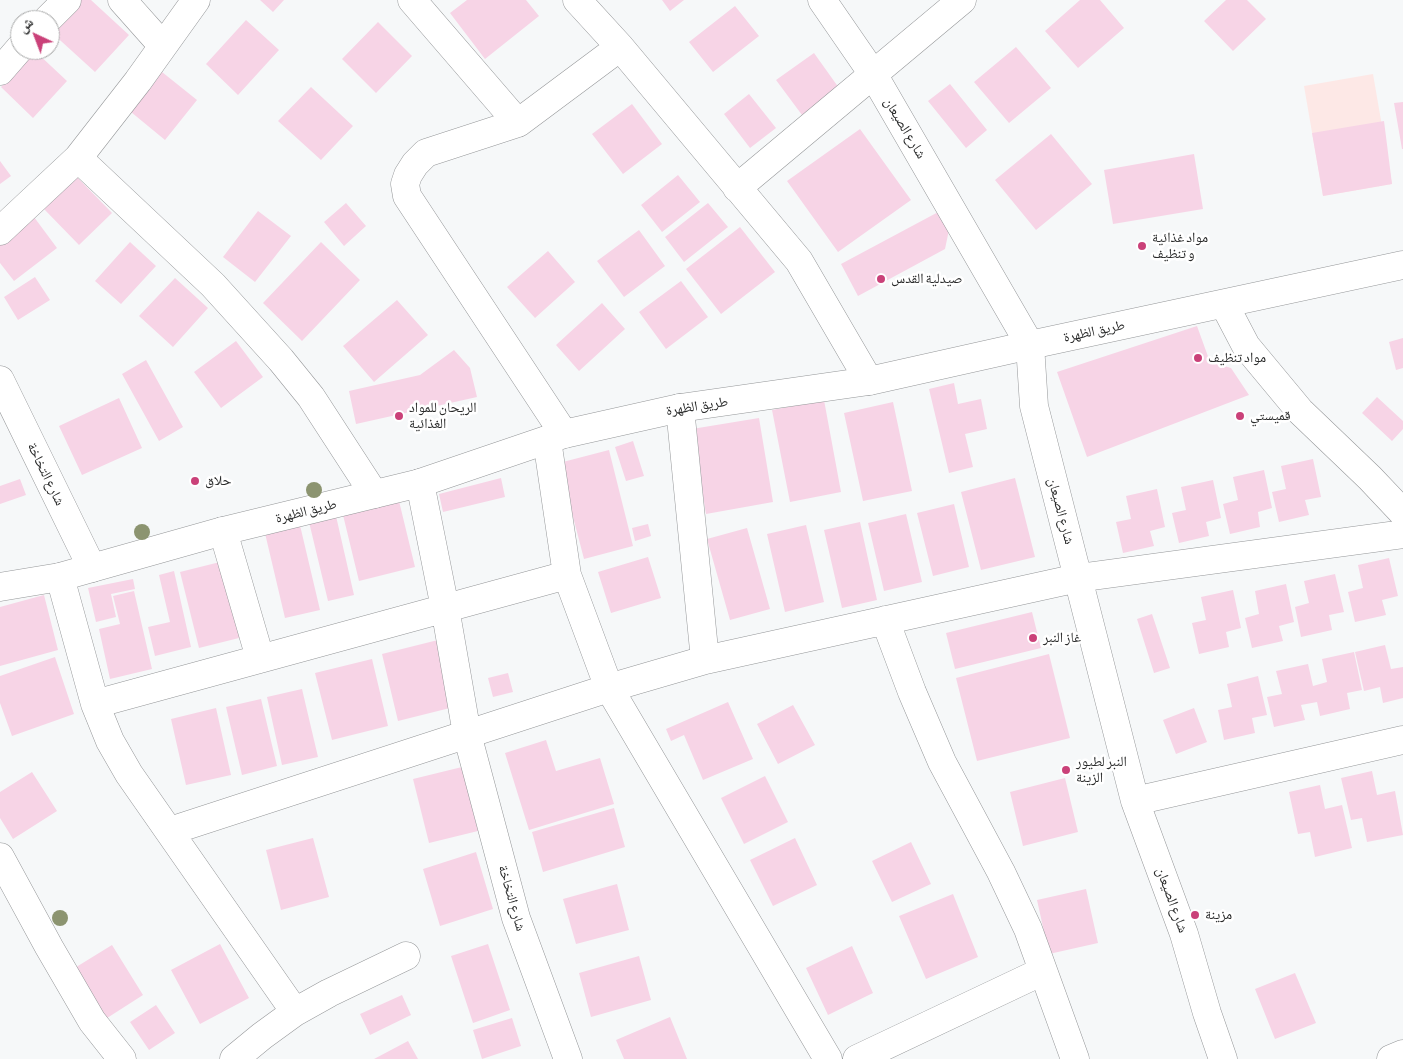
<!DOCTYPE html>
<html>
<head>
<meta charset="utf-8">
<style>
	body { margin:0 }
	#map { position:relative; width:1403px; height:1059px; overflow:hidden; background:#f6f8f9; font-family:"Asap Condensed","Noto Naskh Arabic",sans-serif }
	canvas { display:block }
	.north { position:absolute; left:10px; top:10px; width:50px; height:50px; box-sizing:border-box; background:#fff; border:1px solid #a9aaaa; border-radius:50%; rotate:317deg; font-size:14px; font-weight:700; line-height:20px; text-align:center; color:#292a2a }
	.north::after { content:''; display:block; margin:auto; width:18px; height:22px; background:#ca4179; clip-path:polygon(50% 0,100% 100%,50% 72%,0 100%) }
</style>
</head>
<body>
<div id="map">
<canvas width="1403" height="1059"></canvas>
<div class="north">ش</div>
</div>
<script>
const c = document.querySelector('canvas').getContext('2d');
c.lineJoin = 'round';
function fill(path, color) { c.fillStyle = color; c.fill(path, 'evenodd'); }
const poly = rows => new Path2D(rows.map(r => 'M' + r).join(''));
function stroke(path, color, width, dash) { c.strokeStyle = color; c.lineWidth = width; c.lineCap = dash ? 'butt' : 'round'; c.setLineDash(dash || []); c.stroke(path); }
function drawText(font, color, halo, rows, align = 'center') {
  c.font = font + ' "Asap Condensed","Noto Naskh Arabic",sans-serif'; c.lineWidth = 5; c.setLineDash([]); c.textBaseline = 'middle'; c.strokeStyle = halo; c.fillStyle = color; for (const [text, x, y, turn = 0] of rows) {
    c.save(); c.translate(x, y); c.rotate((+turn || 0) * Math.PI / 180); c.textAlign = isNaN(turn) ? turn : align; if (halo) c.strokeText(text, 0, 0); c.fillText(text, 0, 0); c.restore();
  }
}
fill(poly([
	[1373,74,1392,184,1323,196,1304,86]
]), '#fde8e6');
fill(poly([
	[78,0,91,0,129,35,95,72,50,31],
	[260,0,284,0,273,12],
	[467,0,526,0,539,16,485,59,450,13],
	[662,0,684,0,670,11],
	[1080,0,1100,0,1124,28,1078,68,1045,31],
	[1226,0,1247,0,1266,19,1233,51,1204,21],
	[735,6,759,36,713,72,689,42],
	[246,20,279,50,238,95,206,64],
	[378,22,412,56,376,93,342,59],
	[1016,47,1051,88,1009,123,974,82],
	[35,51,67,81,33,118,1,87],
	[814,53,839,88,802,115,776,80],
	[162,72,197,100,165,140,131,112],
	[950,84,987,130,966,148,928,101],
	[311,87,353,126,321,160,278,121],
	[749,94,776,128,750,148,724,114],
	[1403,102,1403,149,1402,149,1394,103],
	[632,104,662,144,623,174,592,134],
	[1384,121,1392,184,1323,196,1312,133],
	[860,129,911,200,838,252,787,181],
	[1051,134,1092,184,1036,230,995,180],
	[1194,154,1203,209,1113,224,1104,170],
	[0,161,11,176,0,184],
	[678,175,700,202,662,232,641,205],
	[77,177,112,213,79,245,44,209],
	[346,203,366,226,344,246,324,222],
	[708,203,728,227,684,262,665,237],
	[942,210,950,225,945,249,858,296,841,264],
	[258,211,291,236,255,282,223,257],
	[34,217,57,248,14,281,0,263,0,243],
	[740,227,775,272,721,314,686,269],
	[639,230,665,266,624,297,597,261],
	[130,242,156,266,121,304,95,281],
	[321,242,360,280,302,341,263,303],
	[548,251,575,282,535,318,507,287],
	[35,277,50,300,18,320,4,297],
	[175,278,208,308,173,347,139,316],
	[681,281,708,317,666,349,639,312],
	[397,300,428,335,374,382,343,346],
	[602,303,625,329,579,371,556,345],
	[1197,326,1210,362,1231,368,1249,395,1087,457,1057,372],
	[1403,338,1403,368,1396,370,1389,342],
	[236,341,263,377,221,408,194,372],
	[454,350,470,368,477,397,356,424,349,391,420,375],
	[146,360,183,427,159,441,122,374],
	[954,383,958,404,981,399,987,429,965,434,973,467,949,473,929,389],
	[1377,397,1403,421,1403,429,1392,441,1362,413],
	[119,398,142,448,82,475,59,426],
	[824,400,841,492,790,502,772,410],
	[893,402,912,491,863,501,844,413],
	[759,418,773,502,706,514,692,429],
	[633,441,644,476,626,481,615,447],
	[609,450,633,546,584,559,559,463],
	[1313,459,1321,497,1305,500,1309,515,1279,522,1272,492,1286,489,1281,466],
	[1264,470,1272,508,1258,512,1260,527,1230,534,1223,504,1238,500,1233,477],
	[501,478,505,497,443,512,439,494],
	[1015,478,1035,557,981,570,961,492],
	[20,479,26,495,0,504,0,486],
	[1213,480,1221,518,1206,522,1209,536,1179,543,1172,513,1186,510,1181,487],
	[1157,489,1165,527,1150,531,1154,546,1123,553,1116,522,1131,519,1126,496],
	[399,501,415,567,359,581,343,515],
	[954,504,969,567,933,576,917,513],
	[906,514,922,582,884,591,868,523],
	[336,516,354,595,328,601,309,522],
	[299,521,320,610,285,618,264,529],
	[860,522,877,600,842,608,824,530],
	[648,524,651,536,635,541,632,528],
	[806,525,824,602,785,612,767,534],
	[747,528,770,609,730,620,707,539],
	[648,557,661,598,611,613,598,572],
	[1389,558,1398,596,1382,600,1386,615,1355,622,1348,592,1363,588,1358,565],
	[224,561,243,637,199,648,180,572],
	[174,571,191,647,155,656,148,627,170,622,159,575],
	[1335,574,1344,612,1329,615,1332,630,1301,637,1295,607,1309,603,1304,581],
	[133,579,135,589,111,594,116,617,96,622,88,588],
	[1286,584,1294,622,1279,626,1283,641,1252,648,1245,618,1259,614,1255,591],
	[1233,590,1241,628,1226,632,1229,647,1199,654,1192,623,1206,620,1201,597],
	[134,591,152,669,110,679,99,629,120,624,113,596],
	[44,595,58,650,0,666,0,607],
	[1032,612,1041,648,955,669,946,633],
	[1152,614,1170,668,1154,673,1137,619],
	[438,640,454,707,398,721,382,654],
	[1385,645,1391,669,1403,667,1403,698,1383,703,1380,687,1364,691,1355,652],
	[1354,652,1362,690,1347,693,1350,709,1320,716,1317,702,1301,705,1305,720,1274,727,1267,697,1282,694,1276,671,1308,664,1313,686,1327,682,1322,659],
	[1049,654,1070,738,977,761,956,678],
	[55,657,74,714,12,736,0,703,0,676],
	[372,659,388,726,332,740,315,673],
	[508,673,513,692,493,697,488,678],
	[1258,676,1267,715,1252,718,1255,733,1224,740,1218,710,1232,707,1227,684],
	[302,689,318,757,282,765,267,697],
	[261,699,277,766,242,775,226,707],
	[728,702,753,759,703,780,684,735,671,741,666,729],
	[793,705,815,745,778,764,757,724],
	[216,708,231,775,186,785,171,719],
	[1194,708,1207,742,1176,754,1163,720],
	[546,740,556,771,600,758,614,804,529,830,505,753],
	[462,767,478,831,429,843,413,779],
	[1372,771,1377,795,1395,791,1403,835,1367,842,1362,818,1351,820,1341,778],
	[32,772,57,811,13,839,0,818,0,792],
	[765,776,788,822,744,844,721,798],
	[1065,778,1078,832,1023,846,1010,792],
	[1320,785,1325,809,1342,805,1352,848,1315,857,1310,832,1298,834,1289,792],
	[614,808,625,847,543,872,532,832],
	[313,838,329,897,281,910,266,850],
	[795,838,817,885,773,906,750,860],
	[911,842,931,884,892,902,872,861],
	[476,852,493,909,440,926,423,869],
	[617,884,629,930,576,944,563,899],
	[1086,889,1098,943,1049,954,1037,900],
	[953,894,978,957,926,979,899,916],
	[220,944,249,998,200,1024,171,970],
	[488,944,510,1010,473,1023,451,956],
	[112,945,143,995,104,1020,73,969],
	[852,946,873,993,828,1015,806,968],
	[639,956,651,1000,591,1017,579,973],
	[1295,973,1316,1023,1275,1039,1255,989],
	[402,995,411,1015,370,1035,360,1014],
	[156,1005,175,1033,149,1050,130,1022],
	[670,1017,687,1059,624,1059,616,1040],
	[512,1018,521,1046,482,1059,473,1030],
	[408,1041,418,1059,374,1059]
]), '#f7d4e6');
const minor = poly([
	[122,0,162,45],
	[412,0,518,123,620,47],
	[577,0,620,47,799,261,869,381],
	[822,0,873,74,1030,345,1034,406,1135,801,1184,934,1207,1013,1223,1059],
	[47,20,67,0],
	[0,71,20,48],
	[518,123,426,153,415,164,408,175,405,184,407,196,564,434],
	[78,158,213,285,281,360,311,397,374,494],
	[737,188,962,0],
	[0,231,78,158,138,81,196,0],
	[1224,304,1246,346,1300,411,1370,478,1403,513],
	[0,380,92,568],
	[680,408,705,660],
	[547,440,567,575,609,688,828,1059],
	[420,483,445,608,467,734,516,918,568,1059],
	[223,531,260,658],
	[60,577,95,704,110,741,129,774,295,1012],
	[885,620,912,692,942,762,1001,872,1028,929,1075,1059],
	[95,704,567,575],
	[1135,801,1403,740],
	[170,831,609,688,705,660,1078,578,1403,534],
	[0,857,49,947,92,1021,122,1059],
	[234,1059,262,1036,295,1012,329,993,406,956],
	[857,1059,1043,971],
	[1391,1059,1403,1054]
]);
const primary = poly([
	[0,587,60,577,223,531,420,483,564,434,680,408,869,381,1030,345,1403,265]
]);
stroke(minor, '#959799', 29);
stroke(primary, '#959799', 29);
stroke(minor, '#fff', 28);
stroke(primary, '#fff', 28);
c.fillStyle = '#8c9470';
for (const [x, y] of [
	[314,490],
	[142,532],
	[60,918]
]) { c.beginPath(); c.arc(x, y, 8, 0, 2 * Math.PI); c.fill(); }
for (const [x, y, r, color] of [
	[1142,246,5,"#ca4179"],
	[881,279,5,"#ca4179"],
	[1198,358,5,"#ca4179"],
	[399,416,5,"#ca4179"],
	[1240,416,5,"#ca4179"],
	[195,481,5,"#ca4179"],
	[1033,638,5,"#ca4179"],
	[1066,770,5,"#ca4179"],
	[1195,915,5,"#ca4179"]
]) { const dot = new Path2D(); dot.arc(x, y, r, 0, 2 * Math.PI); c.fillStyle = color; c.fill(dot); stroke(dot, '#fff', 2); }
drawText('14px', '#292a2a', '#fff', [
	["شارع الصيعان",905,128,59],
	["طريق الظهرة",1094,331,-12],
	["طريق الظهرة",697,406,-9],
	["شارع التخاخة",46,474,64],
	["طريق الظهرة",306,511,-14],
	["شارع الصيعان",1061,511,75],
	["شارع التخاخة",512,898,74],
	["شارع الصيعان",1172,900,70]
]);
drawText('14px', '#292a2a', '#fff', [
	["مواد غذائية",1152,238],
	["و تنظيف",1152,254],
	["صيدلية القدس",891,279],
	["مواد تنظيف",1208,358],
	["الريحان للمواد",409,408],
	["الغذائية",409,424],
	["قميستي",1250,416],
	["حلاق",205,481],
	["غاز النبر",1043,638],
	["النبر لطيور",1076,762],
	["الزينة",1076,778],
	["مزينة",1205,915]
], 'left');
</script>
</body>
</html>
